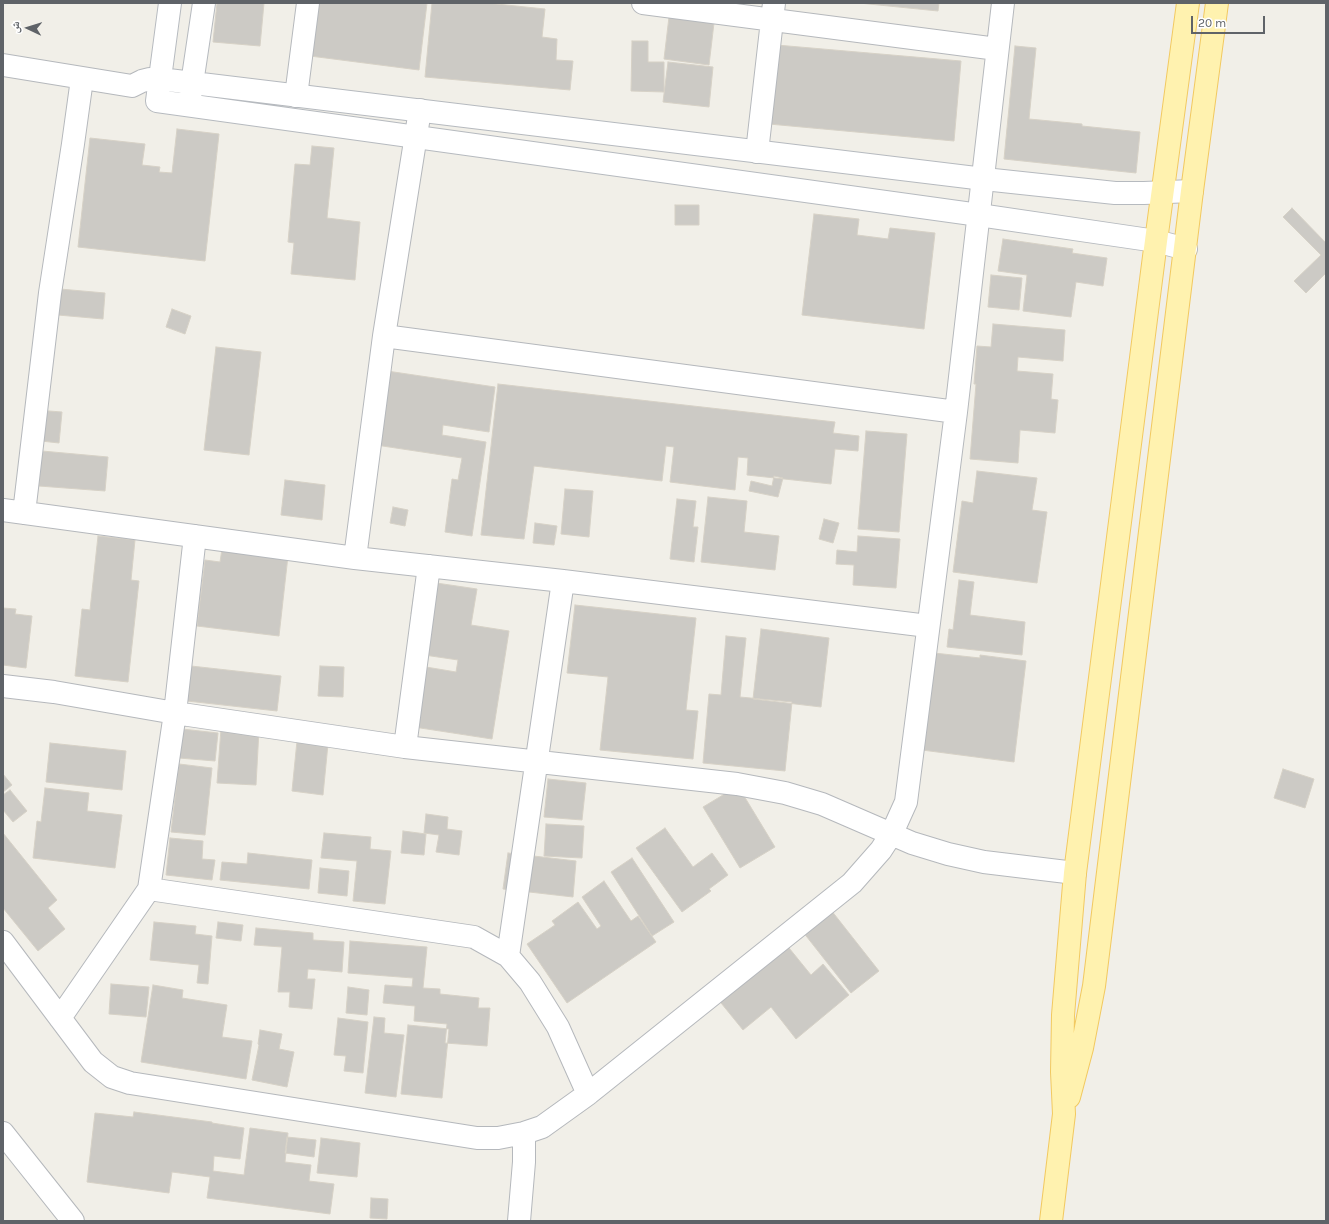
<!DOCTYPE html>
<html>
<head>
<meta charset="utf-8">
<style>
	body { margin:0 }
	#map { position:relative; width:1329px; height:1224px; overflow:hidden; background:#f1efe8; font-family:Karla,"Noto Naskh Arabic",sans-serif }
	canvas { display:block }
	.frame { position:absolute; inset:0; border:4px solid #5f6368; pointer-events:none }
	.north { position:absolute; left:8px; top:8px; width:40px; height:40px; -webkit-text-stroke:3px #fff; paint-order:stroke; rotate:274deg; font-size:11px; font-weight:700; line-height:16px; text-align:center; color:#5f6368 }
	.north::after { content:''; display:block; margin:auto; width:14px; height:18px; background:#5f6368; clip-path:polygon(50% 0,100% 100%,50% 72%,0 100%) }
	.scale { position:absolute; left:1191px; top:16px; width:74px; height:18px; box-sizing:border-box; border:2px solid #5f6368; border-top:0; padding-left:5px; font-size:12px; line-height:14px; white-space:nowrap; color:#5f6368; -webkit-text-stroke:3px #fff; paint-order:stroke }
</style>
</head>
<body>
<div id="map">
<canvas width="1329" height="1224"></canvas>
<div class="frame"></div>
<div class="north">ش</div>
<div class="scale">20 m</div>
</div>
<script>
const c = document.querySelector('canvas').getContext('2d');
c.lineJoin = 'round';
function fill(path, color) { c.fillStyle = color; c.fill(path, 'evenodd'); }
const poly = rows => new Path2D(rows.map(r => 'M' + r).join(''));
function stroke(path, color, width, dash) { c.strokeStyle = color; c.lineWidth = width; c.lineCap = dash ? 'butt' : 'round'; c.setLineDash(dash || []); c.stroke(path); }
const building = poly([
	[217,3,264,3,260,46,213,42,217,3],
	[317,3,427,3,419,70,310,56,317,3],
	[432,3,487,3,545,9,542,37,557,39,556,60,573,61,570,90,425,77,432,3],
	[859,3,939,3,938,11,859,3],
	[669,17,714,23,709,65,664,59,669,17],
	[632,41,648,41,648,62,664,62,664,92,631,91,632,41],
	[765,44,961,61,954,141,758,123,765,44],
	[1015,46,1036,48,1029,119,1082,124,1082,126,1140,132,1136,173,1004,159,1015,46],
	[668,62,713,67,709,107,663,102,668,62],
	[177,129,219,134,205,261,78,247,90,138,145,144,142,165,160,167,159,172,172,173,177,129],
	[312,146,334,148,327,218,360,222,355,280,291,274,294,243,288,242,295,164,310,165,312,146],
	[675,205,699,205,699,225,675,225,675,205],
	[1292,208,1326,243,1326,273,1306,293,1294,281,1321,255,1283,217,1292,208],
	[814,214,859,219,857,235,888,239,890,228,935,233,924,329,802,315,814,214],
	[1003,239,1073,249,1072,253,1107,258,1103,286,1076,282,1071,317,1023,311,1027,275,998,271,1003,239],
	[991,275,1022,278,1019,310,988,307,991,275],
	[60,289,105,293,103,319,58,315,60,289],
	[172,309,191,316,185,334,166,327,172,309],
	[993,324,1065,330,1063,361,1018,357,1017,371,1053,374,1051,399,1058,400,1055,433,1020,430,1018,463,970,459,976,384,974,384,977,346,991,347,993,324],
	[216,347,261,352,249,455,204,450,216,347],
	[387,371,495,387,489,432,443,425,442,435,486,442,472,536,445,532,452,479,458,480,462,458,376,445,387,371],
	[498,384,835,422,833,433,859,436,858,451,835,449,831,484,747,475,748,458,738,457,735,490,670,482,674,447,666,446,662,481,534,466,524,539,481,535,498,384],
	[36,410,62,412,59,443,32,440,36,410],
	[866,431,907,434,899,532,858,529,866,431],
	[42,451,108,457,105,491,39,486,42,451],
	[977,471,1037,478,1032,510,1047,512,1037,583,953,572,962,501,973,503,977,471],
	[774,476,783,478,778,497,749,491,751,481,772,486,774,476],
	[285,480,325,485,322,520,281,515,285,480],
	[565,489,593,491,589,537,561,534,565,489],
	[708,497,747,501,744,532,779,536,775,570,701,562,708,497],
	[677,499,696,501,693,527,698,527,694,562,670,559,677,499],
	[393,507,408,510,405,526,390,523,393,507],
	[824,519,839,523,833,543,819,539,824,519],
	[535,523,557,526,554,545,533,543,535,523],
	[98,536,135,540,131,580,139,581,128,682,75,676,82,609,90,610,98,536],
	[858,536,900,539,896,588,853,585,854,565,836,564,837,550,857,552,858,536],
	[222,549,288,556,279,636,197,626,205,560,220,562,222,549],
	[416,580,477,589,471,625,509,631,492,739,401,725,420,666,456,672,458,660,411,653,430,617,411,614,416,580],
	[959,580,974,582,970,615,1025,622,1022,655,947,647,949,629,953,630,959,580],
	[575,605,696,618,686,710,698,711,693,759,600,750,608,677,567,673,575,605],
	[3,608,16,609,15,614,32,616,26,668,3,665,3,608],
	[761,629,829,638,821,707,753,699,761,629],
	[726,636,746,638,740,697,792,702,785,771,703,763,709,694,721,695,726,636],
	[934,653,980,658,980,655,1026,661,1014,762,922,750,934,653],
	[191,666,281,676,277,711,187,701,191,666],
	[320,666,344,667,343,697,318,696,320,666],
	[182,729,218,733,215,761,179,758,182,729],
	[221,729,259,730,256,785,217,783,221,729],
	[297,741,328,744,323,795,292,791,297,741],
	[50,743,126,751,122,790,46,782,50,743],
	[179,764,212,768,205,835,171,832,179,764],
	[1283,769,1314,779,1305,808,1274,798,1283,769],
	[3,774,12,785,3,792,3,774],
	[548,779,586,783,582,820,544,817,548,779],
	[738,786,775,847,740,868,703,807,738,786],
	[45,788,89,793,87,811,122,815,115,868,33,858,37,821,41,822,45,788],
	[10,790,27,811,13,822,3,810,3,795,10,790],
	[426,814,448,817,447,829,462,831,459,855,436,852,439,835,424,833,426,814],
	[546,824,584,826,582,858,544,856,546,824],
	[665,828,693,867,712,853,728,875,709,889,711,891,682,912,636,848,665,828],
	[403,831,426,834,424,855,401,853,403,831],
	[3,833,57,900,48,908,65,929,38,951,3,908,3,833],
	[324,833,371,837,370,849,391,851,385,904,353,901,357,861,321,858,324,833],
	[170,838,203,841,202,859,215,860,212,880,166,875,170,838],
	[248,853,312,860,309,889,220,880,222,862,247,864,248,853],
	[508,853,576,861,573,897,503,889,508,853],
	[632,858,674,922,652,936,611,872,632,858],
	[320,868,349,871,347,896,318,893,320,868],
	[604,881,631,921,638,916,656,942,567,1003,527,944,555,925,552,921,578,902,597,929,601,926,582,897,604,881],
	[831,910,879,971,851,993,803,932,831,910],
	[154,922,196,926,195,934,212,936,208,984,197,983,199,965,150,960,154,922],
	[218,922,243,925,241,941,216,938,218,922],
	[256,928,313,933,313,940,344,942,342,972,308,969,307,979,315,979,312,1009,289,1007,290,992,278,992,282,947,254,945,256,928],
	[350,941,427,947,423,988,440,989,440,994,479,998,478,1008,490,1008,487,1046,445,1043,447,1024,414,1021,415,1006,383,1003,385,985,412,987,413,978,348,973,350,941],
	[785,943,811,975,823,964,849,995,796,1039,771,1007,743,1030,717,998,785,943],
	[111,984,149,987,146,1017,109,1014,111,984],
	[153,985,183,990,182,998,227,1005,222,1037,252,1041,246,1079,141,1062,153,985],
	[348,987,369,990,367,1015,346,1013,348,987],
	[374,1017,385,1018,384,1033,404,1035,396,1097,365,1093,374,1017],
	[338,1018,368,1022,363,1073,344,1071,346,1056,334,1055,338,1018],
	[408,1025,449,1029,442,1098,401,1094,408,1025],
	[260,1030,282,1034,279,1049,294,1052,287,1087,252,1080,259,1045,258,1044,260,1030],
	[134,1112,212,1122,212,1123,244,1128,240,1159,214,1156,213,1171,244,1175,250,1128,288,1133,285,1162,311,1165,309,1181,334,1184,330,1214,207,1198,210,1177,172,1172,169,1193,87,1182,95,1113,133,1117,134,1112],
	[287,1137,316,1140,314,1157,285,1153,287,1137],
	[321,1138,360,1143,357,1177,317,1173,321,1138],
	[371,1198,388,1199,387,1219,370,1218,371,1198]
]);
fill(building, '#cccac5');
stroke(building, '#d6d1c6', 1);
const street = poly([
	[643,3,997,49],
	[3,65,132,86,142,81,150,79,160,79],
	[296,96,308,3],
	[757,152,774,3],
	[384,336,956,412],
	[3,510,355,558,563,581,928,626],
	[24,513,50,293,73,144,82,79],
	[355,558,384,336,420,110],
	[3,686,54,692,175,713,405,747,737,784,785,793,822,804,912,843,948,854,984,862,1075,873],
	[405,747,429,566],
	[149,889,474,937,508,956,530,982,558,1027,588,1094],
	[3,942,93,1062,112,1077,130,1083,477,1138,498,1138,524,1133,542,1127,588,1094,852,883,881,850,892,833,906,802,956,412,1003,3],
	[508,956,563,581],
	[60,1018,149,889,175,713,195,536],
	[3,1133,73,1221],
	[519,1221,524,1162,524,1133]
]);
const secondary = poly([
	[170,3,157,101,979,215,1156,241,1186,249],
	[160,79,984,179,1115,193,1144,193,1192,191],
	[190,97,204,3]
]);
const primary = poly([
	[1069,1097,1082,1048,1094,986,1192,191,1217,3],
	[1051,1221,1064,1114,1062,1072,1063,1015,1075,873,1156,241,1188,3]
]);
stroke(street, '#b5b8bc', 24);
stroke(secondary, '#b6babf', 24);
stroke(primary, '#f2c960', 24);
stroke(street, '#fff', 22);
stroke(secondary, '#fff', 22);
stroke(primary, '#fff2af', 22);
</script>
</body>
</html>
